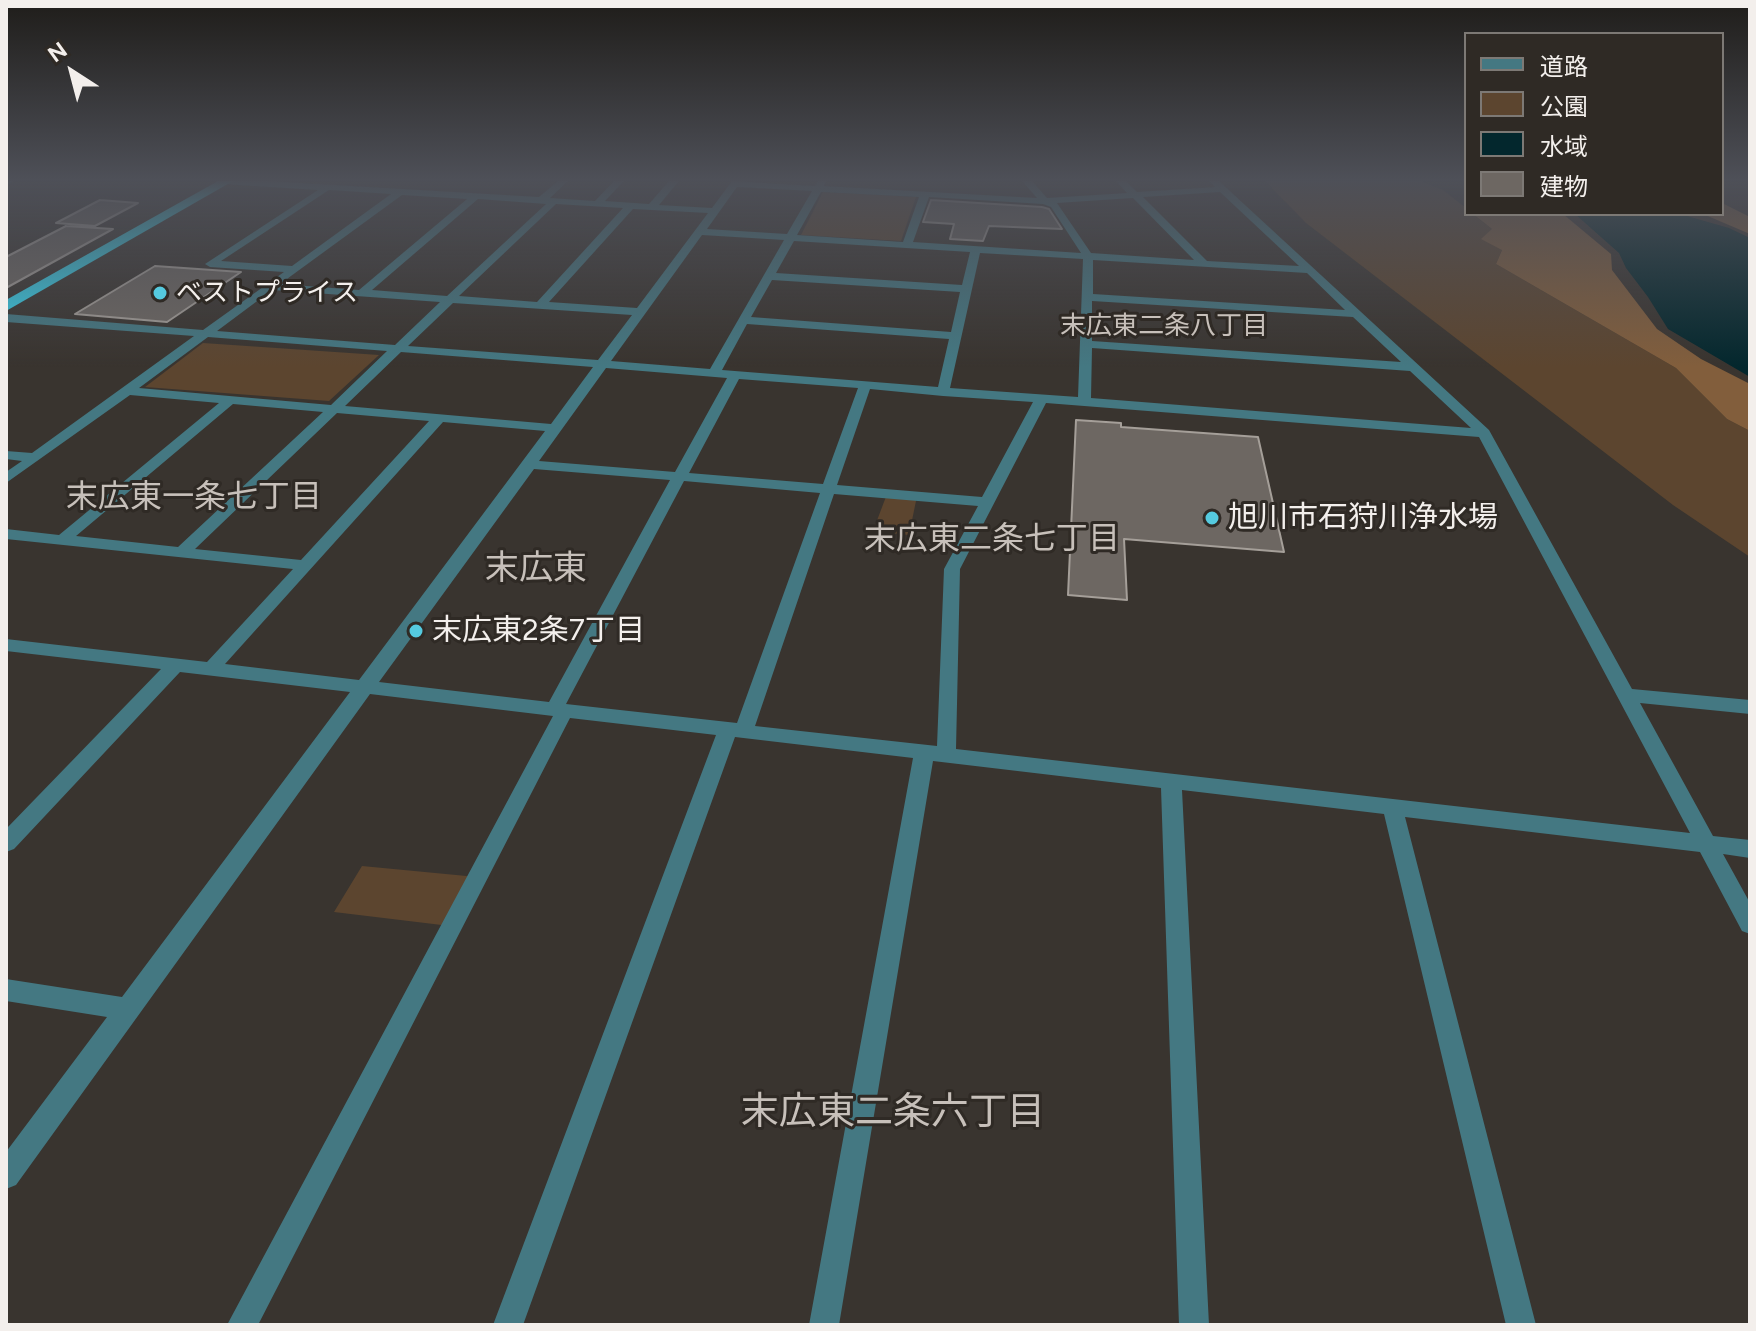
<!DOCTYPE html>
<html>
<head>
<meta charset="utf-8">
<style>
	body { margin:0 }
	#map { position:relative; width:1756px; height:1331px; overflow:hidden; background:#39342f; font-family:Figtree,"Noto Sans JP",sans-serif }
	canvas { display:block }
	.frame { position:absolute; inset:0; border:8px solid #f3efec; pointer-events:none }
	.legend { position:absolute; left:1464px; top:32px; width:260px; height:184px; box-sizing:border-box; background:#2f2a25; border:2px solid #7d7975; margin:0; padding:10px 14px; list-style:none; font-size:24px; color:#f3efec }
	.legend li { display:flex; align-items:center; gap:16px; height:40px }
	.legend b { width:40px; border:2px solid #7d7975 }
	.north { position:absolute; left:32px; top:32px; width:80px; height:80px; -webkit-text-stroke:6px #2f2a25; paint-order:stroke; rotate:324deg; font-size:22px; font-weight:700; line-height:32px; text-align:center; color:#f3efec }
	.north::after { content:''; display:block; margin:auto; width:28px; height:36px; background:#f3efec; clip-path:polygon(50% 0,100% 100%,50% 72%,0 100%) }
</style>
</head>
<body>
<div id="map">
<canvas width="1756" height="1331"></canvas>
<div class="frame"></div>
<ul class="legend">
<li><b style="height:10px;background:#447882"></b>道路</li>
<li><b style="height:22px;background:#5c452f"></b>公園</li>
<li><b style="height:22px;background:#03272d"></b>水域</li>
<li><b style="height:22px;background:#6d6762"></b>建物</li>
</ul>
<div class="north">N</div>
</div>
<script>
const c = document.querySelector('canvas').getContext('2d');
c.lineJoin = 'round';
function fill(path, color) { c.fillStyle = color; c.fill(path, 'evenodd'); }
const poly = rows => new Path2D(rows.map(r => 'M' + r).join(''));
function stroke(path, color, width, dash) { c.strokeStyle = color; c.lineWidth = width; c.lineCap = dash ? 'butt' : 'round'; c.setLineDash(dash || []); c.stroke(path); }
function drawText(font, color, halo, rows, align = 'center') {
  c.font = font + ' Figtree,"Noto Sans JP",sans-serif'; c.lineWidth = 6; c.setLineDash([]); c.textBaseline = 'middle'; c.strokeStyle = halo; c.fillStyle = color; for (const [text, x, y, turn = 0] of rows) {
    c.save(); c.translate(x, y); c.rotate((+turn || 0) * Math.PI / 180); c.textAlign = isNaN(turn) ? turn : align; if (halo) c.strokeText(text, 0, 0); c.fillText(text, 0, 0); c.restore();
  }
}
fill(poly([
	[1265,181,1421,181,1443,190,1466,208,1466,214,1473,214,1492,229,1502,250,1496,264,1676,368,1727,419,1750,431,1750,557,1673,505,1306,223],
	[823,192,916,197,901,241,801,235],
	[203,343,379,355,329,401,145,387],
	[887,494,917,496,909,535,873,531],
	[362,866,477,877,450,926,334,912]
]), '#5c452f');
fill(poly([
	[1722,203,1750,217,1750,234,1703,214,1722,214],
	[1473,214,1563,214,1611,254,1612,270,1657,329,1701,359,1750,384,1750,431,1727,419,1676,368,1496,264,1502,250,1481,239,1492,229]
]), '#825e3c');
fill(poly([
	[1575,214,1680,214,1729,228,1750,238,1750,377,1668,329,1648,297,1626,268,1619,253]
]), '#03272d');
const building = poly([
	[100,200,138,203,95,226,56,223,100,200],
	[931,200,1042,207,1049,209,1062,229,989,226,983,241,950,239,954,224,923,222,931,200],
	[66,226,113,229,6,288,6,257,66,226],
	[155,266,241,272,167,322,75,314,155,266],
	[1076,420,1121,423,1121,427,1258,437,1284,552,1124,539,1127,600,1068,595,1076,420]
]);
fill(building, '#6d6762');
stroke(building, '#a59f99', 2);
fill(poly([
	[6,181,14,181,6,185,6,181],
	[216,181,267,181,539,197,558,181,568,181,550,198,595,201,614,181,624,181,605,201,649,204,669,181,679,181,659,205,712,208,732,181,815,186,818,181,826,181,824,186,1037,198,1022,181,1032,181,1047,198,1127,193,1116,181,1126,181,1137,192,1215,187,1209,181,1219,181,1489,430,1632,689,1750,700,1750,714,1640,703,1713,836,1750,840,1750,858,1723,854,1750,903,1750,934,1742,931,1700,852,1405,817,1536,1325,1506,1325,1384,814,1182,790,1209,1325,1179,1325,1161,788,933,761,839,1325,809,1325,913,758,735,737,523,1325,493,1325,716,735,570,718,258,1325,227,1325,553,716,370,694,16,1185,6,1189,6,1152,107,1017,6,1001,6,979,122,997,350,692,180,672,14,849,6,852,6,829,161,669,6,651,6,639,207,662,293,569,6,539,6,529,59,535,219,403,130,395,6,483,6,472,22,461,6,459,6,451,32,453,194,336,6,322,6,314,203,330,284,272,210,267,205,264,318,190,221,184,216,181],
	[737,187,812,191,787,234,707,229,737,187],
	[329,190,391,194,292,266,221,261,329,190],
	[821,192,919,197,903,242,797,235,821,192],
	[1220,192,1299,266,1207,261,1143,197,1220,192],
	[402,195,467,199,359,290,280,284,402,195],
	[929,197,1043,204,1051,207,1081,253,913,242,929,197],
	[1133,198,1194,260,1091,253,1057,203,1133,198],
	[478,199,546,204,447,296,372,290,478,199],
	[556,204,623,208,537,302,459,296,556,204],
	[633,209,708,213,637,308,549,302,633,209],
	[702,235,784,240,710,369,611,361,702,235],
	[794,241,970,252,962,285,776,273,794,241],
	[980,253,1083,259,1078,397,950,388,980,253],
	[1093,260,1307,273,1345,310,1093,294,1093,260],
	[772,280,960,292,951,332,751,317,772,280],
	[272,290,440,302,395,345,217,331,272,290],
	[1092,301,1353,317,1401,362,1092,341,1092,301],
	[453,303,632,315,598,360,408,346,453,303],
	[747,324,949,339,938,387,722,370,747,324],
	[208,337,387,351,331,405,139,388,208,337],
	[1092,348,1410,371,1471,428,1091,398,1092,348],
	[401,352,593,367,551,424,345,406,401,352],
	[606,368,727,378,675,472,539,461,606,368],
	[739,379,858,388,823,484,689,473,739,379],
	[870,389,943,396,1033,402,982,497,837,485,870,389],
	[1046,403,1479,437,1690,833,956,749,960,569,1046,403],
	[233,404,323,412,178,547,76,536,233,404],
	[337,413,429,421,301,560,195,549,337,413],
	[443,422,545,431,359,680,225,664,443,422],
	[534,469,670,480,549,702,379,682,534,469],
	[684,481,820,493,737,723,566,704,684,481],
	[834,494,978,506,944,569,937,746,755,726,834,494]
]), '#447882');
fill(poly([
	[218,181,233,181,6,311,6,300,218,181]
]), '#38d3ed');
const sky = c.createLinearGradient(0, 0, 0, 367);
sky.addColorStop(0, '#1f1d1a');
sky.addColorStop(0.49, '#4e5058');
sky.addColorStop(1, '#4e505800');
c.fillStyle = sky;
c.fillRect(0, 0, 1756, 367);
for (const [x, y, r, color] of [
	[160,293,8,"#55cadf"],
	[1212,518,8,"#55cadf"],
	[416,631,8,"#55cadf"]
]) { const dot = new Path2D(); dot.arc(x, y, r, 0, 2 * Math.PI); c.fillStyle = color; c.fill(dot); stroke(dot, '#2f2a25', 3); }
drawText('26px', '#f3efec', '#2f2a25', [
	["ベストプライス",176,293]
], 'left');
drawText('26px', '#c7c0ba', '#2f2a25', [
	["末広東二条八丁目",1164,326]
]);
drawText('30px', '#f3efec', '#2f2a25', [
	["旭川市石狩川浄水場",1228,518],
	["末広東2条7丁目",432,631]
], 'left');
drawText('32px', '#c7c0ba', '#2f2a25', [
	["末広東一条七丁目",194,498],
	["末広東二条七丁目",992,540]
]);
drawText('34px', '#c7c0ba', '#2f2a25', [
	["末広東",536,569]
]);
drawText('38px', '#c7c0ba', '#2f2a25', [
	["末広東二条六丁目",893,1113]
]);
</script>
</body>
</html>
